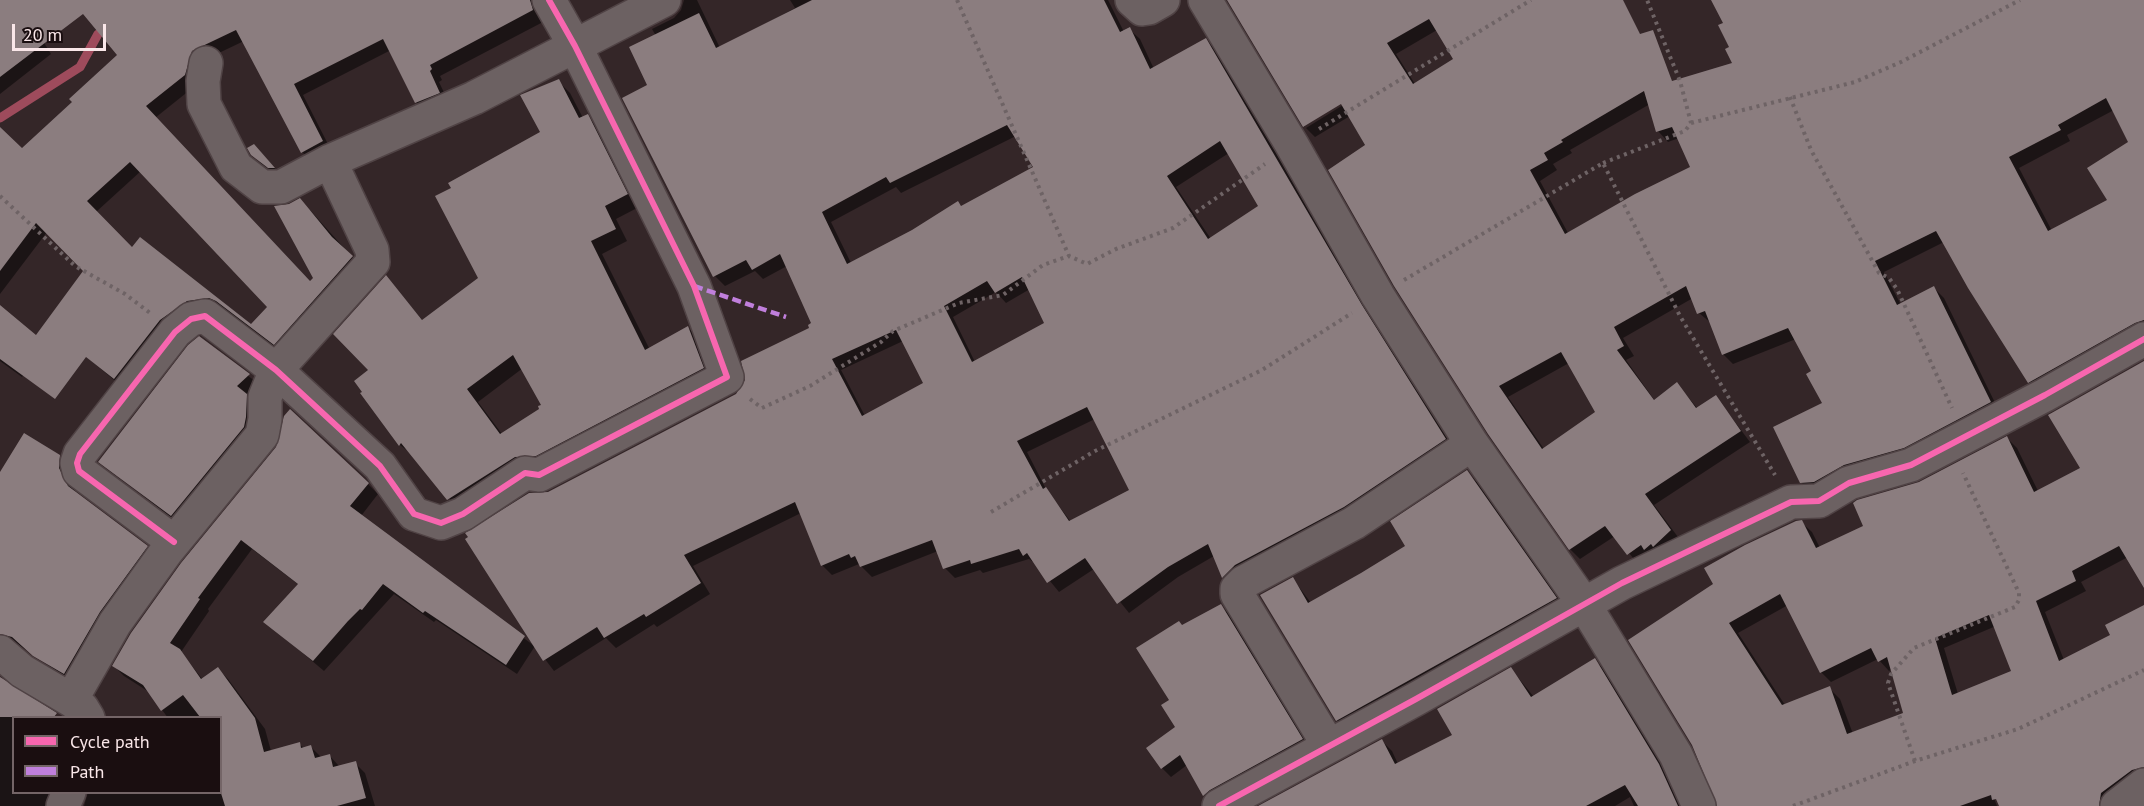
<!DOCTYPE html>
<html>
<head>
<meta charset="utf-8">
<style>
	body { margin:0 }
	#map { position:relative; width:2144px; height:806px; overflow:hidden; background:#342628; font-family:"PT Sans",sans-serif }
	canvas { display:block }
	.legend { position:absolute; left:12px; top:716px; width:210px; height:78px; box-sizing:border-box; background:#1a0e10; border:2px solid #746567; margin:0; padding:8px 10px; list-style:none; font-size:18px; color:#fae7e9 }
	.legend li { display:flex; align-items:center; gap:12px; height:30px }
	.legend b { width:30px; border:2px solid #746567 }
	.scale { position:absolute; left:12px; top:24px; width:94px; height:27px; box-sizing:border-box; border:3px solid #fae7e9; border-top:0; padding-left:8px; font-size:18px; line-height:21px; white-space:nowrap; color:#fae7e9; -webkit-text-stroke:4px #1a0e10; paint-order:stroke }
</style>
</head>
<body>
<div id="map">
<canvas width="2144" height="806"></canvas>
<ul class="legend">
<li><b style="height:8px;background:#f766af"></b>Cycle path</li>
<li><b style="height:8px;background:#c07fdc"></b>Path</li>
</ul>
<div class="scale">20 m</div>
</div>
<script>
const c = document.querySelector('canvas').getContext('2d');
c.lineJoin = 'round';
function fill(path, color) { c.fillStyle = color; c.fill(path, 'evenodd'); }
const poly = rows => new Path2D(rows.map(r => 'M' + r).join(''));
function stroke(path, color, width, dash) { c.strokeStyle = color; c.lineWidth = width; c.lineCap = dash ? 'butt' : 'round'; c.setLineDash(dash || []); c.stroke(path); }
fill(poly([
	[0,0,75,0,36,30,51,54,0,94],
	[111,0,544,0,543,22,440,76,442,80,439,82,449,103,427,113,416,102,391,50,303,95,332,152,313,162,302,152,244,41,202,61,195,86,155,118,310,282,315,279,310,210,362,268,285,354,220,307,125,389,78,350,112,295,47,232,0,294,0,152,22,151,74,102,119,55],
	[141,171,269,307,251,326,141,239,132,250,96,212],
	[684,0,697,0,720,48,795,8,790,0,1108,0,1124,32,1129,29,1140,39,1154,69,1206,40,1216,50,1372,317,1456,449,1233,588,1223,578,1214,556,1178,577,1129,613,1094,569,1059,592,1036,564,1029,559,983,573,980,570,955,578,945,568,938,551,872,577,859,564,832,575,822,565,801,513,693,566,710,594,657,627,654,624,616,648,606,638,554,671,535,646,517,674,436,620,434,622,394,594,324,671,266,622,299,585,252,549,208,609,209,611,181,652,203,680,218,669,228,679,265,729,271,751,299,744,304,748,311,747,322,758,329,755,339,766,355,763,365,773,375,806,84,806,88,792,220,792,220,718,168,718,149,692,124,676,114,666,182,564,368,484,378,494,361,516,533,645,548,493,737,395,811,328,813,323,787,266,763,279,755,271,725,286,715,276,649,86,656,36,652,29,674,18,681,10],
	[1016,136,1035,167,962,207,958,203,913,231,851,263,831,222,896,187,901,193],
	[1229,153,1260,206,1211,239,1176,187],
	[1030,289,1046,324,975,362,953,317,996,292,1006,303],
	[903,341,925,384,865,416,841,370],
	[1095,419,1131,491,1071,522,1046,489,1027,452],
	[1229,0,1619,0,1667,80,1673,83,1734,64,1725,24,1713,0,2144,0,2144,333,2039,392,2029,382,1944,242,1884,272,1901,305,1934,288,1944,298,2000,413,1811,493,1801,482,1824,404,1813,372,1796,339,1733,364,1723,354,1711,323,1699,313,1693,298,1623,338,1634,356,1626,360,1655,401,1677,384,1698,409,1716,397,1750,442,1654,505,1681,541,1638,564,1615,536,1580,559,1570,549,1350,116,1315,137,1306,128,1348,102,1347,99,1305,125,1305,127],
	[1437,30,1455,59,1415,84,1396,54],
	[1650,104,1658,131,1668,142,1679,138,1692,168,1568,233,1540,181,1557,170,1553,164,1572,153,1570,150],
	[2114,110,2130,143,2109,200,2052,231,2019,168,2070,141,2067,135],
	[1569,363,1597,413,1544,449,1508,397],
	[558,81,570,93,583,118,587,116,599,128,639,207,616,219,627,241,602,254,650,350,688,328,700,339,715,380,460,511,413,455,400,445,362,394,370,371,386,277,423,321,479,279,542,133],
	[523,368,543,405,542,410,502,434,478,402],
	[252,154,263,155,282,177,262,164],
	[0,307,44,345,22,377,0,361],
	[199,338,260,385,247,396,257,406,255,438,182,526,100,462],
	[2144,375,2144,585,2128,557,2081,582,2086,591,2045,612,2064,660,2112,635,2144,607,2144,780,2113,806,2013,806,1990,788,1997,806,1719,806,1715,584,1801,522,1812,532,1820,548,1865,527,1920,483,2007,438,2017,448,2038,491,2082,468],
	[1788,605,1821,672,1831,682,1878,659,1889,671,1892,669,1905,713,1853,734,1840,699,1829,688,1785,705,1738,633],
	[1996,626,2013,672,1958,694,1944,648],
	[59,456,70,466,69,479,76,494,157,557,75,683,16,643,0,647,0,474],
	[1467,472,1477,482,1566,609,1347,731,1337,720,1293,579,1311,603,1408,546],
	[1221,606,1230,615,1311,749,1213,804,1204,795,1187,765,1171,777,1162,768,1177,727,1171,700,1183,627],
	[1594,660,1605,670,1669,776,1683,806,1634,806,1630,797,1615,806,1261,806,1382,741,1392,751,1398,764,1454,735,1511,669,1534,697],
	[0,679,59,718,14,718,14,792,65,792,58,806,0,806]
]), '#0007');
stroke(poly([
	[0,118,80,67,98,34,108,28]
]), '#9e4b5c', 9);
fill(poly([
	[0,0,530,0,533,10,430,65,432,69,430,71,440,93,415,103,383,39,294,84,323,141,301,153,236,30,192,51,185,75,146,106,310,281,313,278,274,206,289,204,300,198,332,237,353,256,274,345,216,301,209,298,187,301,160,320,114,379,86,357,55,399,0,359,0,305,36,335,83,271,36,223,0,271,0,127,22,148,72,102,69,99,117,55,83,14,0,77],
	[130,162,267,307,251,324,140,237,132,247,87,201],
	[812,0,1104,0,1120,32,1130,27,1150,69,1206,38,1362,305,1446,439,1344,507,1235,565,1222,578,1208,544,1168,567,1117,604,1085,558,1047,583,1027,553,1023,556,1019,549,971,564,970,560,943,569,932,540,860,567,855,556,851,558,849,554,821,566,795,502,684,555,701,583,646,617,644,614,604,638,597,627,543,661,465,539,468,537,465,533,529,493,548,492,736,394,745,380,741,361,809,328,808,325,811,323,780,254,752,270,746,260,713,277,622,98,647,85,629,47,699,13,716,48],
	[1007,125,1033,167,961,206,958,201,912,230,847,264,822,212,886,177,890,183],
	[1220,141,1258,206,1208,239,1167,176],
	[1022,277,1044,323,972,362,944,306,987,281,995,293],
	[896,330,923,383,862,416,832,359],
	[1087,407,1129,490,1069,521,1046,487,1043,489,1017,441],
	[1227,0,1623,0,1640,34,1653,30,1672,81,1732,63,1725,49,1729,47,1718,25,1723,23,1711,0,2144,0,2144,320,2135,323,2028,383,1968,288,1936,231,1875,261,1897,305,1934,286,1991,402,1904,448,1844,465,1814,482,1800,483,1773,427,1822,403,1806,374,1811,371,1788,328,1722,355,1705,311,1697,314,1686,286,1614,327,1624,346,1617,350,1654,400,1677,382,1696,408,1716,395,1741,431,1645,494,1671,530,1653,547,1651,544,1644,550,1641,545,1627,555,1605,526,1569,550,1488,434,1394,286,1328,170,1365,145,1341,104,1303,127],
	[1429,19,1453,59,1413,84,1387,43],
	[1644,91,1656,132,1672,127,1690,167,1635,194,1565,234,1530,170,1548,160,1544,153,1563,142,1561,140],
	[2106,98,2128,142,2087,168,2107,200,2048,231,2009,157,2061,130,2058,125],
	[1561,352,1595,412,1542,449,1499,386],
	[559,79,579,118,588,114,628,194,605,206,616,229,591,241,645,350,688,326,704,368,536,456,515,457,447,500,401,443,399,446,360,393,362,392,354,381,368,370,333,334,386,275,422,320,478,278,435,196,451,188,448,183,540,132,520,95],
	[513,355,541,405,538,406,539,409,500,434,467,389],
	[254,144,275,168,268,168,251,155,247,148],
	[199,336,250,374,237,386,247,394,246,417,244,427,171,516,98,462,188,345],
	[2144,361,2144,588,2119,546,2072,571,2076,581,2036,601,2059,661,2110,635,2105,625,2144,605,2144,767,2132,770,2101,793,2099,806,1999,806,1996,799,1992,800,1991,795,1960,806,1717,806,1692,745,1628,640,1713,584,1704,568,1745,545,1796,521,1802,520,1816,548,1863,526,1853,503,1857,500,1919,482,2007,436,2034,492,2080,468,2048,415],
	[1780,594,1820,673,1871,648,1878,662,1887,657,1903,713,1847,734,1830,686,1782,705,1729,623],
	[1989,615,2011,671,1952,695,1935,638],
	[290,409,369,483,350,506,525,636,506,665,425,611,423,613,383,584,362,610,360,609,348,621,313,661,263,622,298,584,241,540,198,598,200,599,170,643,180,649,201,679,218,667,255,718,264,752,300,742,301,748,311,745,315,758,330,754,333,767,356,761,366,798,337,806,225,806,220,790,220,717,200,717,183,695,161,711,143,685,112,666,131,633,181,563,276,447,284,416],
	[24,433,60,455,59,468,68,486,148,546,100,612,64,674,33,656,12,637,0,634,0,472],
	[1467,470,1557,598,1336,721,1260,595,1293,577,1308,603,1361,573,1405,546,1390,521],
	[1221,604,1303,739,1210,790,1203,796,1180,755,1161,769,1146,748,1175,727,1161,705,1169,700,1136,648,1179,621,1182,625],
	[1595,658,1659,764,1678,806,1638,806,1625,785,1586,806,1258,806,1382,739,1395,764,1452,735,1437,709,1511,667,1531,697],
	[0,677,57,713,54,717,0,717]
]), '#8b7d7f');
const street = poly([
	[1132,0,1142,9,1149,8,1163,0],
	[1205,0,1292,145,1378,296,1472,444,1584,604,1676,755,1699,806],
	[206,63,203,81,204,104,236,167,262,187,281,187,330,161,474,98,664,0],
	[174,542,79,471,77,463,80,454,175,332,191,319,205,316,276,370,380,466,414,514,441,523,463,514,525,473,539,475,727,377,694,286,575,46,549,0],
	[0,652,22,671,71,700,82,708,88,718],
	[71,700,115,623,166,552,262,435,265,419,265,397,276,370,373,262,372,250,330,161],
	[1329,746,1237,594,1237,589,1244,582,1354,523,1472,444],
	[63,806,69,792],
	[1219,806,1416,699,1622,583,1791,502,1819,501,1849,483,1911,465,2045,395,2144,339],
	[2117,806,2144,785]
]);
stroke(street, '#504345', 36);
stroke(poly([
	[957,0,1069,256],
	[1790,97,1811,150,1879,273,1889,278,1897,289,1952,408],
	[1691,123,1855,82,1901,62,2020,0],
	[1319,129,1531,0],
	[1603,163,1685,131,1691,123,1680,81,1647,0],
	[0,196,75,266,125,294,150,313],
	[1404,280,1603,163,1680,316,1775,475],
	[750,399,762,408,810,386,881,342,893,331,959,303,1003,295,1043,265,1069,256,1087,264,1116,249,1173,228,1265,164],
	[991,512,1095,451,1262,370,1352,313],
	[1915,761,1888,683,1891,674,1914,648,2015,607,2019,600,2019,593,1963,473],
	[1793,806,1915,761,2018,729,2144,670]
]), '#6e6365', 4, [3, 4.5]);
stroke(street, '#6c6162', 33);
stroke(poly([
	[694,286,786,317]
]), '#c07fdc', 4.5, [9, 4.5]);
stroke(poly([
	[174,542,79,471,77,463,80,454,175,332,191,319,205,316,276,370,380,466,414,514,441,523,463,514,525,473,539,475,727,377,694,286,575,46,549,0],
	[1219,806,1416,699,1622,583,1791,502,1819,501,1849,483,1911,465,2045,395,2144,339]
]), '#f766af', 6);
</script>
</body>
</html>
